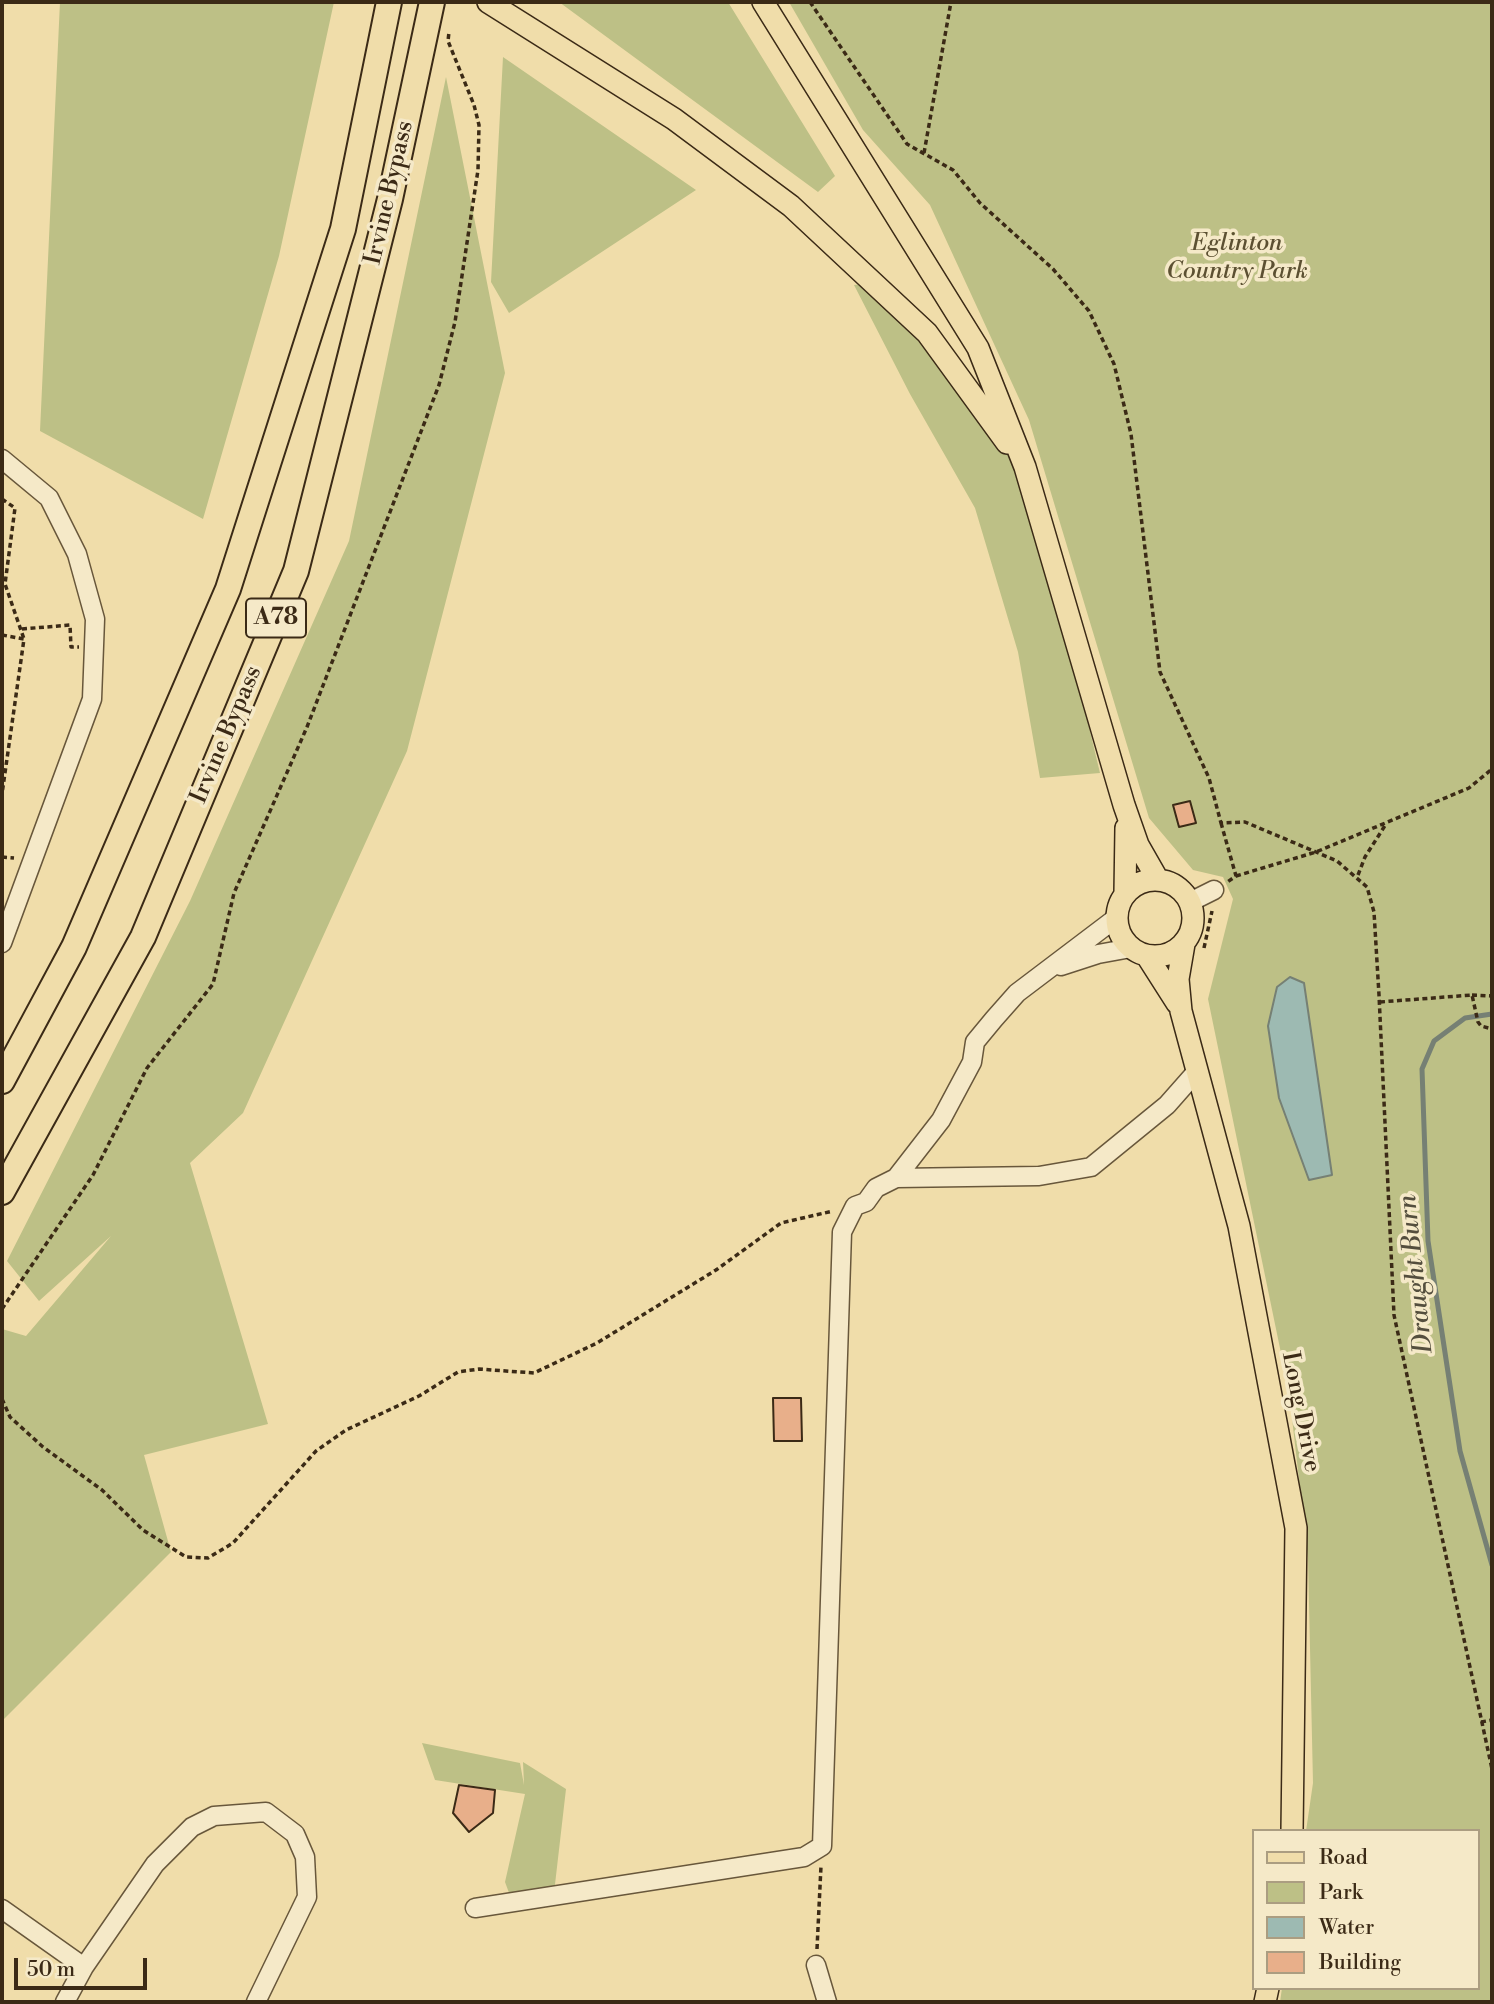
<!DOCTYPE html>
<html>
<head>
<meta charset="utf-8">
<style>
	body { margin:0 }
	#map { position:relative; width:1494px; height:2004px; overflow:hidden; background:#f0ddaa; font-family:"Libre Bodoni",serif }
	canvas { display:block }
	.frame { position:absolute; inset:0; border:4px solid #3b2a16; pointer-events:none }
	.legend { position:absolute; left:1252px; top:1829px; width:228px; height:161px; box-sizing:border-box; background:#f5e9c8; border:2px solid #ab9d81; margin:0; padding:9px 12px; list-style:none; font-size:21px; color:#3b2a16 }
	.legend li { display:flex; align-items:center; gap:14px; height:35px }
	.legend b { width:35px; border:2px solid #ab9d81 }
	.scale { position:absolute; left:14px; top:1958px; width:133px; height:32px; box-sizing:border-box; border:4px solid #3b2a16; border-top:0; padding-left:9px; font-size:21px; line-height:24px; white-space:nowrap; color:#3b2a16; -webkit-text-stroke:5px #f5e9c8; paint-order:stroke }
</style>
</head>
<body>
<div id="map">
<canvas width="1494" height="2004"></canvas>
<div class="frame"></div>
<ul class="legend">
<li><b style="height:9px;background:#f0ddaa"></b>Road</li>
<li><b style="height:19px;background:#bdc086"></b>Park</li>
<li><b style="height:19px;background:#9dbab2"></b>Water</li>
<li><b style="height:19px;background:#e8af8a"></b>Building</li>
</ul>
<div class="scale">50 m</div>
</div>
<script>
const c = document.querySelector('canvas').getContext('2d');
c.lineJoin = 'round';
function fill(path, color) { c.fillStyle = color; c.fill(path, 'evenodd'); }
const poly = rows => new Path2D(rows.map(r => 'M' + r).join(''));
function stroke(path, color, width, dash) { c.strokeStyle = color; c.lineWidth = width; c.lineCap = dash ? 'butt' : 'round'; c.setLineDash(dash || []); c.stroke(path); }
function drawText(font, color, halo, rows, align = 'center') {
  c.font = font + ' "Libre Bodoni",serif'; c.lineWidth = 7; c.setLineDash([]); c.textBaseline = 'middle'; c.strokeStyle = halo; c.fillStyle = color; for (const [text, x, y, turn = 0] of rows) {
    c.save(); c.translate(x, y); c.rotate((+turn || 0) * Math.PI / 180); c.textAlign = isNaN(turn) ? turn : align; if (halo) c.strokeText(text, 0, 0); c.fillText(text, 0, 0); c.restore();
  }
}
fill(poly([
	[60,2,334,2,279,256,203,519,40,431],
	[559,2,728,2,835,176,818,192],
	[789,2,1492,2,1492,2002,1280,2002,1282,1988,1478,1988,1478,1831,1306,1831,1313,1783,1308,1558,1289,1392,1208,999,1233,899,1223,877,1193,870,1149,818,1029,420,930,205,863,130],
	[503,57,696,190,509,313,491,282],
	[446,77,505,373,407,751,243,1113,190,1163,268,1424,144,1455,171,1552,2,1721,2,1329,26,1336,111,1236,39,1301,7,1261,190,901,349,541],
	[874,283,990,420,1037,510,1100,773,1040,778,1018,652,975,508,910,394,854,285],
	[422,1743,520,1763,524,1785,523,1762,566,1789,554,1893,512,1901,505,1882,525,1794,435,1780]
]), '#bdc086');
const water = poly([
	[1290,977,1304,983,1332,1175,1309,1180,1279,1098,1268,1026,1277,987,1290,977]
]);
fill(water, '#9dbab2');
stroke(water, '#768074', 2);
stroke(poly([
	[1492,1014,1465,1018,1434,1041,1422,1069,1428,1241,1460,1451,1492,1565]
]), '#768074', 5);
const building = poly([
	[1190,801,1196,823,1179,827,1173,805,1190,801],
	[773,1398,801,1398,802,1441,774,1441,773,1398],
	[459,1785,495,1790,493,1813,469,1832,453,1813,459,1785]
]);
fill(building, '#e8af8a');
stroke(building, '#3b2a16', 2);
const minor = poly([
	[2,459,49,498,77,554,95,619,92,699,2,943],
	[1190,902,1214,890],
	[1061,966,1098,954,1131,948],
	[896,1178,1039,1176,1091,1167,1167,1105,1197,1071],
	[475,1908,804,1857,822,1846,842,1232,855,1206,866,1202,876,1188,896,1178,941,1120,972,1062,975,1042,994,1019,1017,993,1116,918],
	[2,1909,84,1967,65,2002],
	[816,1965,827,2002],
	[84,1967,155,1864,192,1827,214,1816,266,1812,295,1834,305,1857,307,1897,256,2002]
]);
const major = poly([
	[488,2,674,119,791,206,927,333,1007,443],
	[763,2,978,348,1025,467,1124,805,1138,845,1158,880],
	'1117 918a38 38 0 1 1 76 0a38 38 0 1 1-76 0Z',
	[1125,893,1126,828],
	[1184,944,1178,979,1181,1011,1239,1226,1296,1528,1292,1831],
	[1147,956,1177,1003],
	[1265,2002,1268,1988]
]);
const highway = poly([
	[2,1081,74,947,228,589,343,229,389,2],
	[2,1192,143,937,296,571,390,199,432,2]
]);
stroke(minor, '#68573b', 21);
stroke(major, '#3b2a16', 24);
stroke(highway, '#3b2a16', 28);
stroke(poly([
	[810,2,907,144,953,170,980,203,1053,269,1089,311,1114,364,1131,434,1160,672,1209,778,1221,823,1245,822,1316,852,1337,861,1367,887,1374,912,1379,995,1394,1315,1492,1769],
	[924,153,951,2],
	[2,499,15,508,5,584,24,639],
	[22,629,70,625,71,647,79,647],
	[2,635,24,639,2,794],
	[1221,823,1236,876,1226,883],
	[2,857,14,858],
	[1358,875,1365,857,1386,824],
	[1236,876,1316,852,1469,788,1492,769],
	[1204,948,1212,911],
	[1472,995,1492,996],
	[1380,1002,1472,995,1478,1022,1481,1026,1492,1029],
	[2,1309,93,1175,147,1068,213,984,234,893,307,727,439,385,455,322,478,170,479,125,474,105,448,41,449,32],
	[2,1399,10,1417,43,1447,102,1490,143,1530,186,1557,208,1558,233,1543,316,1451,346,1430,419,1396,458,1372,479,1369,534,1373,597,1343,716,1270,781,1223,833,1211],
	[1481,1722,1492,1720],
	[817,1949,821,1866]
]), '#3b2a16', 3.5, [5, 3.5]);
stroke(minor, '#f5e9c8', 18);
stroke(major, '#f0ddaa', 21);
stroke(highway, '#f0ddaa', 24);
for (const [x, y, w] of [
	[276,618,60]
]) { const box = new Path2D(); box.roundRect(x - w / 2, y - 19.5, w, 39, 5); c.fillStyle = '#f5e9c8'; c.fill(box); stroke(box, '#3b2a16', 2); }
drawText('bold 23px', '#3b2a16', null, [
	["A78",276,618]
]);
drawText('24px', '#3b2a16', '#f5e9c8', [
	["Irvine Bypass",390,193,-77],
	["Irvine Bypass",227,735,-67],
	["Long Drive",1300,1412,79]
]);
drawText('italic 24px', '#5c5032', '#f5e9c8', [
	["Eglinton",1237,244],
	["Country Park",1237,272]
]);
drawText('italic 26px', '#544e3d', '#f5e9c8', [
	["Draught Burn",1417,1274,-96]
]);
</script>
</body>
</html>
